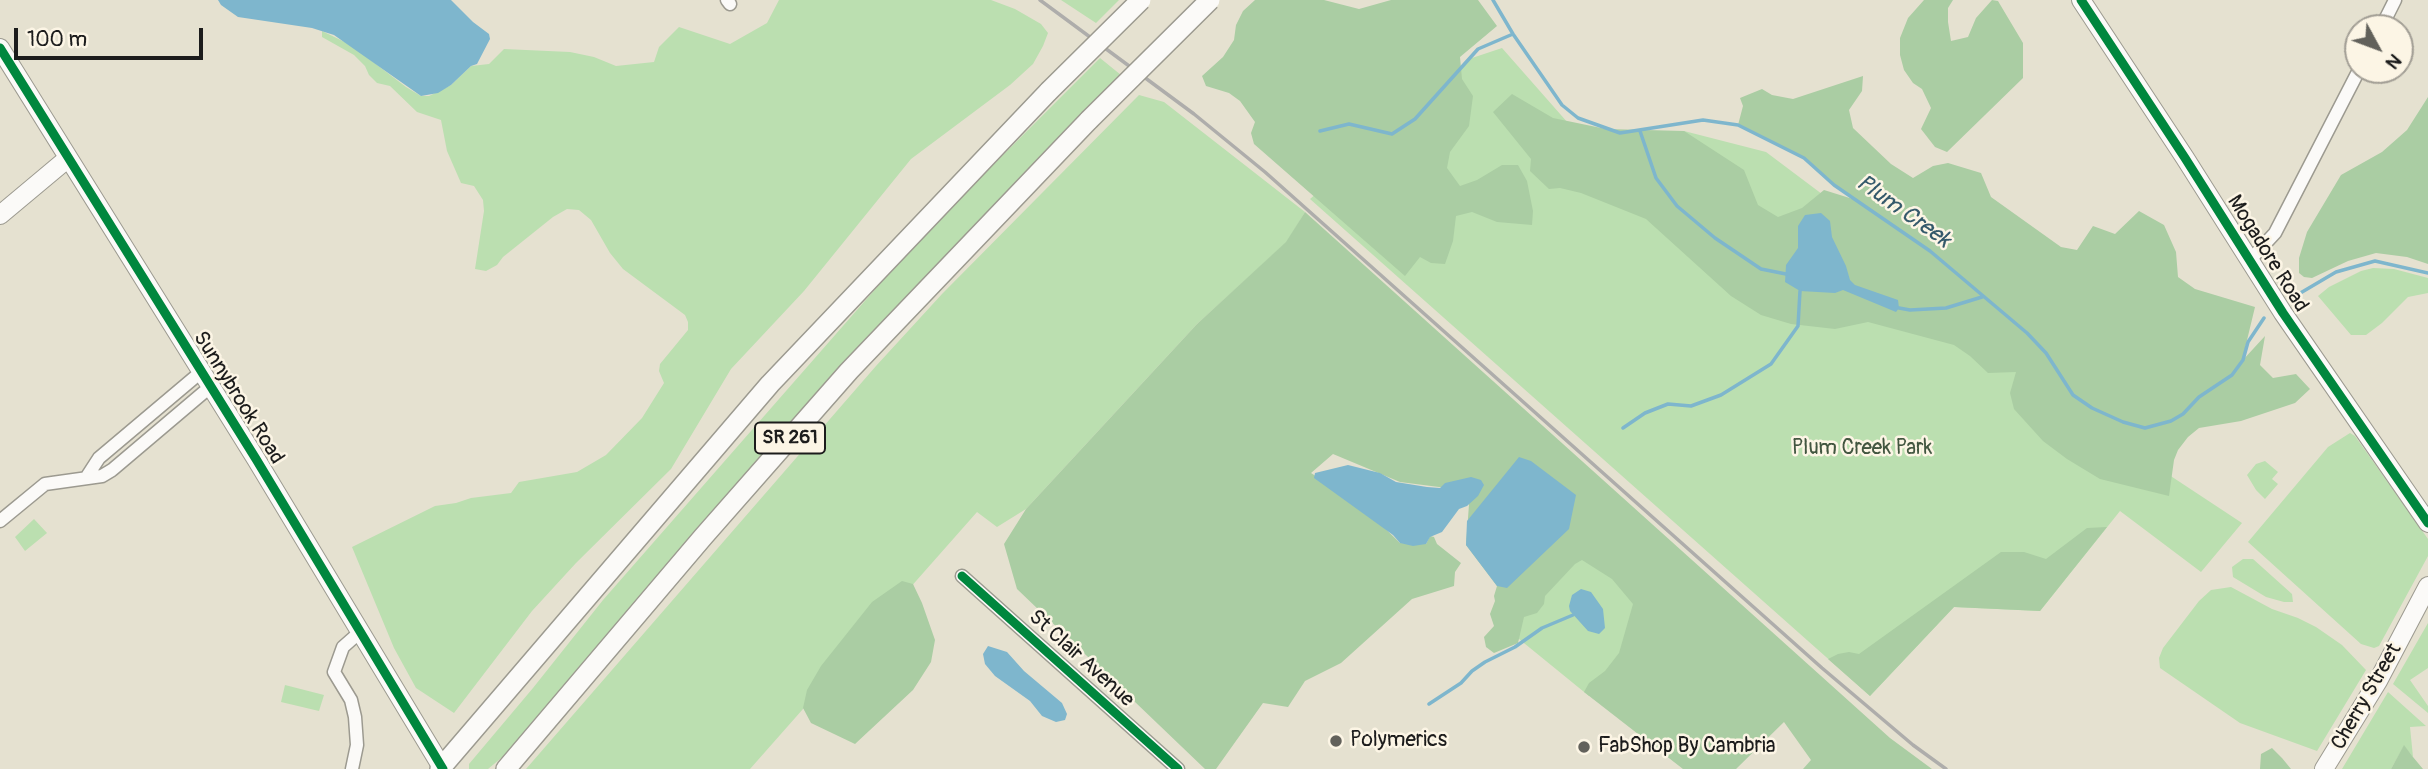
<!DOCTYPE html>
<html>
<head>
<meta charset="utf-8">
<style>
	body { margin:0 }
	#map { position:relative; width:2428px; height:769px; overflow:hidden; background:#e5e1d0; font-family:Pangolin,sans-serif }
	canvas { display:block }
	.north { position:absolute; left:2344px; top:14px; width:70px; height:70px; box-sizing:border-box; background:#fcf5e5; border:2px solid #a29e95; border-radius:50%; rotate:131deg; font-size:19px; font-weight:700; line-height:28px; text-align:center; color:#1c1c1c }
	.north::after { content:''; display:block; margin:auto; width:24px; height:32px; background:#62615b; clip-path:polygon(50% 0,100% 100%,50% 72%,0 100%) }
	.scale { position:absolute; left:14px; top:28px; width:189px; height:32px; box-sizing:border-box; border:4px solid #1c1c1c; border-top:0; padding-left:9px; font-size:21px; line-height:24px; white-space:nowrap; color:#1c1c1c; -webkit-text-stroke:5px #fcf5e5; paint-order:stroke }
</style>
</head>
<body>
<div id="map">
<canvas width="2428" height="769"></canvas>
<div class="north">N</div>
<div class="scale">100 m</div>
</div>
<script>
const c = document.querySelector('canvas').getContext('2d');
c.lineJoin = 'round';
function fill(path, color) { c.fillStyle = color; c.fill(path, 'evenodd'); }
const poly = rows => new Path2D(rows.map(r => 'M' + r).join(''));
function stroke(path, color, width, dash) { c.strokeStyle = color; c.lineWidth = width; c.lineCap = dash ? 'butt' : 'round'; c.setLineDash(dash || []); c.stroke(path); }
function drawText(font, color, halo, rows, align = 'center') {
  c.font = font + ' Pangolin,sans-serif'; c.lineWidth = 5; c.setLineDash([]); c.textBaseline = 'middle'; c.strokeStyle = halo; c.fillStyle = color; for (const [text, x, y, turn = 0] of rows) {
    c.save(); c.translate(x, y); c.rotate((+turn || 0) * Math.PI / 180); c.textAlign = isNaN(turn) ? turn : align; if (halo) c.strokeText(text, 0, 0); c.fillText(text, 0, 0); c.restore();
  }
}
fill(poly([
	[779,0,991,0,1015,9,1041,24,1048,33,1043,46,1033,64,1010,85,911,159,804,291,731,369,671,469,576,563,532,611,454,713,416,688,394,648,352,547,435,506,456,503,471,498,511,493,519,482,577,472,606,455,642,418,664,383,659,371,660,364,688,330,688,322,685,315,623,269,610,253,591,220,579,210,567,209,553,217,503,257,497,265,486,271,475,269,484,211,483,200,474,186,461,183,447,151,441,120,417,112,390,86,377,83,369,75,365,66,354,55,322,37,322,31,351,45,406,87,421,96,429,96,451,85,471,66,489,64,504,49,570,52,594,57,616,66,654,62,659,47,679,27,730,44,767,23],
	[1061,0,1119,0,1096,23],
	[1502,48,1568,123,1624,141,1684,131,1766,152,2031,351,2060,403,2242,523,2201,572,2120,511,2040,611,1954,607,1870,696,1310,199,1472,58],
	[1100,58,1121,75,512,749,488,769,469,769,469,764,533,688,603,600,920,238],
	[1139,95,1164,102,1305,212,1287,242,1197,324,1026,509,997,527,977,512,750,769,526,769,876,366,942,294],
	[2373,268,2394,269,2428,278,2428,293,2408,297,2382,323,2366,335,2351,335,2318,296,2329,287,2361,271],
	[2350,433,2355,436,2428,539,2428,556,2379,646,2374,648,2361,644,2248,542,2328,447],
	[2265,461,2278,472,2272,479,2278,484,2265,499,2256,490,2247,475,2256,464],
	[34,519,47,533,25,551,15,537],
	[1589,554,1642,596,1643,624,1589,696,1519,639,1512,617,1573,557],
	[2243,559,2253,559,2292,594,2293,602,2284,602,2266,597,2233,577,2232,567],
	[2231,587,2272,609,2298,618,2316,627,2342,645,2366,670,2317,751,2240,723,2160,668,2159,658,2163,648,2199,601,2211,590],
	[2428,623,2428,668,2410,680,2428,706,2428,713,2393,684],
	[285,685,324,695,319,711,281,702],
	[2388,692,2426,726,2410,727,2413,757,2404,746,2391,769,2342,769]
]), '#bbdfb0');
fill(poly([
	[1255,0,1324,0,1359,9,1391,0,1478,0,1497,26,1460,57,1462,79,1473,96,1469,126,1450,152,1447,168,1460,186,1477,180,1502,165,1518,165,1527,181,1533,211,1532,225,1497,222,1472,212,1456,216,1453,241,1445,264,1431,263,1420,257,1405,276,1254,144,1251,133,1255,122,1240,101,1229,93,1206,86,1202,76,1223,57,1234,40,1236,25,1243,11],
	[1924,0,1953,0,1948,8,1948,22,1951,41,1968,37,1976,18,1992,0,1998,1,2023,43,2023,78,1947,152,1935,147,1921,129,1931,108,1922,89,1913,83,1904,70,1900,55,1900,38,1908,18],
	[1863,76,1862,91,1849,110,1853,128,1891,164,1913,178,1933,166,1948,163,1981,173,1991,197,2061,247,2077,250,2093,226,2115,234,2139,211,2164,225,2176,252,2178,277,2195,289,2255,307,2242,361,2265,336,2260,365,2273,378,2296,374,2310,389,2295,403,2241,421,2199,428,2188,437,2178,450,2174,460,2169,496,2100,479,2067,459,2043,441,2014,409,2010,393,2016,372,1988,373,1970,356,1954,345,1868,322,1835,329,1791,324,1761,315,1731,296,1646,219,1581,193,1560,188,1549,189,1530,171,1531,159,1493,112,1512,94,1553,118,1606,129,1684,131,1744,170,1758,205,1778,217,1802,208,1824,190,1856,200,1834,185,1804,158,1738,125,1743,106,1740,98,1762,89,1772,95,1793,99],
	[2428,97,2428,264,2407,257,2376,253,2348,261,2312,278,2304,277,2299,273,2299,258,2307,232,2341,175,2382,152,2407,130],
	[1305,212,1890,738,1932,769,1803,769,1811,760,1784,722,1736,769,1683,769,1584,692,1589,683,1605,671,1619,653,1633,604,1612,579,1582,560,1575,564,1545,596,1544,604,1537,613,1524,617,1518,643,1494,653,1486,647,1484,637,1494,626,1490,614,1495,601,1494,596,1497,586,1466,545,1470,491,1400,482,1333,454,1311,473,1361,505,1400,543,1426,544,1430,536,1434,537,1437,544,1461,563,1455,572,1454,586,1412,599,1341,663,1305,681,1288,707,1263,703,1216,769,1205,769,1017,589,1004,544,1026,509,1197,324,1286,242],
	[2107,527,2040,611,1954,607,1870,696,1828,659,1838,654,1849,652,1859,654,2001,552,2024,552,2046,559,2087,528],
	[902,581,913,584,922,603,935,640,931,662,913,690,855,744,811,723,803,708,807,690,821,666,872,602],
	[2404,745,2413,757,2423,769,2391,769],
	[2272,748,2282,758,2291,769,2260,769,2261,754]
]), '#aacda3');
fill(poly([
	[218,0,451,0,473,22,489,34,490,39,477,64,471,66,451,85,438,93,421,96,334,35,312,28,238,17,221,5],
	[1821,213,1830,221,1832,237,1846,266,1850,280,1855,285,1898,300,1899,308,1896,312,1843,290,1835,293,1800,291,1785,282,1786,265,1798,248,1798,226,1805,215],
	[1519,457,1531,461,1576,495,1569,529,1507,588,1497,586,1466,545,1467,521],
	[1348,465,1380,473,1396,482,1427,487,1440,488,1445,483,1471,477,1481,480,1484,485,1478,496,1467,506,1459,509,1442,532,1430,537,1426,544,1413,546,1400,543,1393,535,1314,478,1315,473],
	[1581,589,1591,592,1603,609,1605,628,1599,634,1588,631,1570,611,1569,606,1572,595],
	[988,646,1007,652,1024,671,1062,703,1067,714,1065,720,1056,722,1042,716,1030,701,995,676,985,664,983,654]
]), '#7eb6cd');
stroke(poly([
	[1493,0,1513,34,1562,105,1578,118,1620,133,1703,120,1738,125,1804,158,1834,185,1930,251,2027,333,2046,353,2073,395,2092,408,2123,422,2145,428,2171,421,2183,414,2199,397,2232,375,2243,360,2248,342,2264,318],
	[1320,131,1349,124,1392,134,1415,119,1478,49,1513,34],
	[1640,131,1656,178,1677,206,1715,238,1761,269,1786,274],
	[2297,295,2336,272,2375,261,2428,273],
	[1899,308,1910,310,1946,308,1982,297],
	[1623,428,1645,413,1668,404,1691,406,1721,395,1771,364,1798,326,1800,291],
	[1429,704,1461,683,1472,671,1485,662,1515,647,1542,628,1573,615]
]), '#7eb6cd', 3.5);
const street = poly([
	[727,0,730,4],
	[2381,28,2395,0],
	[2250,260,2275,233,2359,70],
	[86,478,99,458,201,372],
	[0,521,45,484,102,476,112,470,210,387],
	[962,576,1178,769],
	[352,769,357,745,355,717,351,700,334,672,343,647,360,632]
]);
const secondary = poly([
	[2081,0,2185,158,2283,313,2428,523],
	[0,48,256,459,443,769],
	[0,215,67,159],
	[2324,769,2378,681,2428,586]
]);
const primary = poly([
	[440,769,770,384,1049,91],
	[506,769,703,537,849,371,1089,120]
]);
stroke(street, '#9c9a90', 15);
stroke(secondary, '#9c9a90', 20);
stroke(primary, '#9c9a90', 22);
stroke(street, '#fbfaf8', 12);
stroke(secondary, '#fbfaf8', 18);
stroke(primary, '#fbfaf8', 19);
stroke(poly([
	[1040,0,1194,114,1265,172,1822,668,1913,745,1946,769]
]), '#aeadab', 3.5);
const primaryBridge = poly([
	[1049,91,1141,0],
	[1089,120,1210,0]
]);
stroke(primaryBridge, '#9c9a90', 22, []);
stroke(primaryBridge, '#fbfaf8', 19);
stroke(poly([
	[2081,0,2185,158,2283,313,2428,523],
	[0,48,256,459,443,769],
	[962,576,1178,769]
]), '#00873e', 9);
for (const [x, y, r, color] of [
	[1336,741,7,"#62615b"],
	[1584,747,7,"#62615b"]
]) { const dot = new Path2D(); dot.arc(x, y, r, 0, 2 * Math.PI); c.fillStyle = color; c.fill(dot); stroke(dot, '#fcf5e5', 2.5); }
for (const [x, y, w] of [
	[790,438,70]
]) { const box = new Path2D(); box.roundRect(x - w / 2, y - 15.5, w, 31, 5); c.fillStyle = '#fcf5e5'; c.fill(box); stroke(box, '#1c1c1c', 2); }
drawText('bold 19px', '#1c1c1c', null, [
	["SR 261",790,438]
]);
drawText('21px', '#1c1c1c', '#fcf5e5', [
	["Mogadore Road",2267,254,58],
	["Sunnybrook Road",238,398,58],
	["St Clair Avenue",1081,659,42],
	["Cherry Street",2367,697,-60]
]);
drawText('21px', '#425640', '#fcf5e5', [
	["Plum Creek Park",1862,449]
]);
drawText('21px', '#1c1c1c', '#fcf5e5', [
	["Polymerics",1350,741],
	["FabShop By Cambria",1598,747]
], 'left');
drawText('italic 23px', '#34596b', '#fcf5e5', [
	["Plum Creek",1903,212,35]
]);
</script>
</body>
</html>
